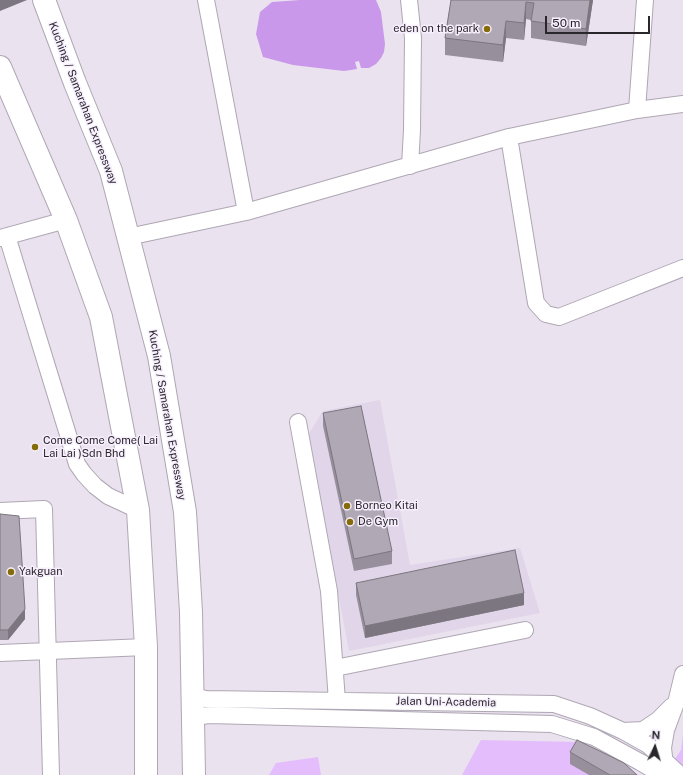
<!DOCTYPE html>
<html>
<head>
<meta charset="utf-8">
<style>
	body { margin:0 }
	#map { position:relative; width:683px; height:775px; overflow:hidden; background:#eae2ef; font-family:"Public Sans",sans-serif }
	canvas { display:block }
	.north { position:absolute; left:635px; top:727px; width:40px; height:40px; -webkit-text-stroke:3px #f7effd; paint-order:stroke; rotate:4deg; font-size:11px; font-weight:700; line-height:16px; text-align:center; color:#2a272c }
	.north::after { content:''; display:block; margin:auto; width:14px; height:18px; background:#2a272c; clip-path:polygon(50% 0,100% 100%,50% 72%,0 100%) }
	.scale { position:absolute; left:545px; top:16px; width:105px; height:18px; box-sizing:border-box; border:2px solid #2a272c; border-top:0; padding-left:5px; font-size:12px; line-height:14px; white-space:nowrap; color:#2a272c; -webkit-text-stroke:3px #f7effd; paint-order:stroke }
</style>
</head>
<body>
<div id="map">
<canvas width="683" height="775"></canvas>
<div class="north">N</div>
<div class="scale">50 m</div>
</div>
<script>
const c = document.querySelector('canvas').getContext('2d');
c.lineJoin = 'round';
function fill(path, color) { c.fillStyle = color; c.fill(path, 'evenodd'); }
const poly = rows => new Path2D(rows.map(r => 'M' + r).join(''));
function stroke(path, color, width, dash) { c.strokeStyle = color; c.lineWidth = width; c.lineCap = dash ? 'butt' : 'round'; c.setLineDash(dash || []); c.stroke(path); }
function drawText(font, color, halo, rows, align = 'center') {
  c.font = font + ' "Public Sans",sans-serif'; c.lineWidth = 3; c.setLineDash([]); c.textBaseline = 'middle'; c.strokeStyle = halo; c.fillStyle = color; for (const [text, x, y, turn = 0] of rows) {
    c.save(); c.translate(x, y); c.rotate((+turn || 0) * Math.PI / 180); c.textAlign = isNaN(turn) ? turn : align; if (halo) c.strokeText(text, 0, 0); c.fillText(text, 0, 0); c.restore();
  }
}
fill(poly([
	[380,400,410,565,520,548,540,613,349,651,308,435,323,411]
]), '#e0d5e9');
fill(poly([
	[683,734,683,775,664,775,681,750],
	[481,740,580,742,628,767,638,775,462,775],
	[318,757,321,775,269,775,276,763]
]), '#e4bdfd');
fill(poly([
	[300,0,376,0,381,12,385,44,384,52,381,58,376,64,369,68,361,68,359,61,355,62,357,69,344,71,293,65,263,57,256,34,260,12,272,2]
]), '#ca98ea');
const minor = poly([
	[206,0,246,212],
	[409,0,413,38,412,130,410,166],
	[637,110,645,0],
	[509,137,536,303,546,314,559,317,683,268],
	[7,236,77,464,84,474,95,486,108,496,138,510],
	[128,237,246,212,509,137,637,110,683,104],
	[0,238,66,220],
	[298,422,329,591,337,701],
	[0,511,44,509,51,775],
	[0,653,146,647],
	[335,668,525,630],
	[192,694,197,697,206,699,554,704,590,716,623,731,648,745,680,775],
	[193,719,201,716,210,715,552,724,594,737,640,762,662,775],
	[623,731,643,730,658,720,672,706],
	[665,765,663,748,666,730,676,703,683,674]
]);
const highway = poly([
	[44,0,75,83,111,171,159,356,185,512,191,612,194,775],
	[0,67,66,220,101,317,138,510,146,647,146,775]
]);
stroke(minor, '#afa7b4', 18);
stroke(highway, '#afa7b4', 24);
stroke(minor, '#fff', 16);
stroke(highway, '#fff', 22);
fill(poly([
	[451,0,593,0,586,46,531,38,531,20,526,19,524,40,506,38,503,62,445,55,445,38],
	[323,413,392,551,392,564,354,571,323,426],
	[0,514,25,619,8,640,0,640],
	[356,583,524,605,365,638,356,595],
	[570,752,637,775,589,775,570,764]
]), '#97909c');
fill(poly([
	[0,0,27,0,0,11],
	[590,0,593,0,586,46,586,29],
	[526,2,526,19,524,40,524,23],
	[506,21,506,38,503,62,503,45],
	[524,593,524,605,365,638,365,626],
	[25,609,25,619,8,640,8,630]
]), '#7b767f');
const building = poly([
	[451,0,590,0,586,29,531,21,534,3,526,2,524,23,506,21,503,45,445,38,451,0],
	[361,406,392,551,354,559,323,413,361,406],
	[0,514,19,516,25,609,8,630,0,630,0,514],
	[515,550,524,593,365,626,356,583,515,550],
	[577,740,624,763,637,775,610,775,570,752,577,740]
]);
fill(building, '#b0a8b5');
stroke(building, '#7b767f', 1);
for (const [x, y, r, color] of [
	[487,29,4,"#866c09"],
	[35,447,4,"#866c09"],
	[347,506,4,"#866c09"],
	[350,522,4,"#866c09"],
	[11,572,4,"#866c09"]
]) { const dot = new Path2D(); dot.arc(x, y, r, 0, 2 * Math.PI); c.fillStyle = color; c.fill(dot); stroke(dot, '#f7effd', 1.5); }
drawText('11px', '#2a272c', '#f7effd', [
	["eden on the park",479,29,"right"],
	["Come Come Come( Lai",43,441],
	["Lai Lai )Sdn Bhd",43,454],
	["Borneo Kitai",355,506],
	["De Gym",358,522],
	["Yakguan",19,572]
], 'left');
drawText('11px', '#2a272c', '#f7effd', [
	["Kuching / Samarahan Expressway",83,103,69],
	["Kuching / Samarahan Expressway",167,415,80],
	["Jalan Uni-Academia",446,702,1]
]);
</script>
</body>
</html>
